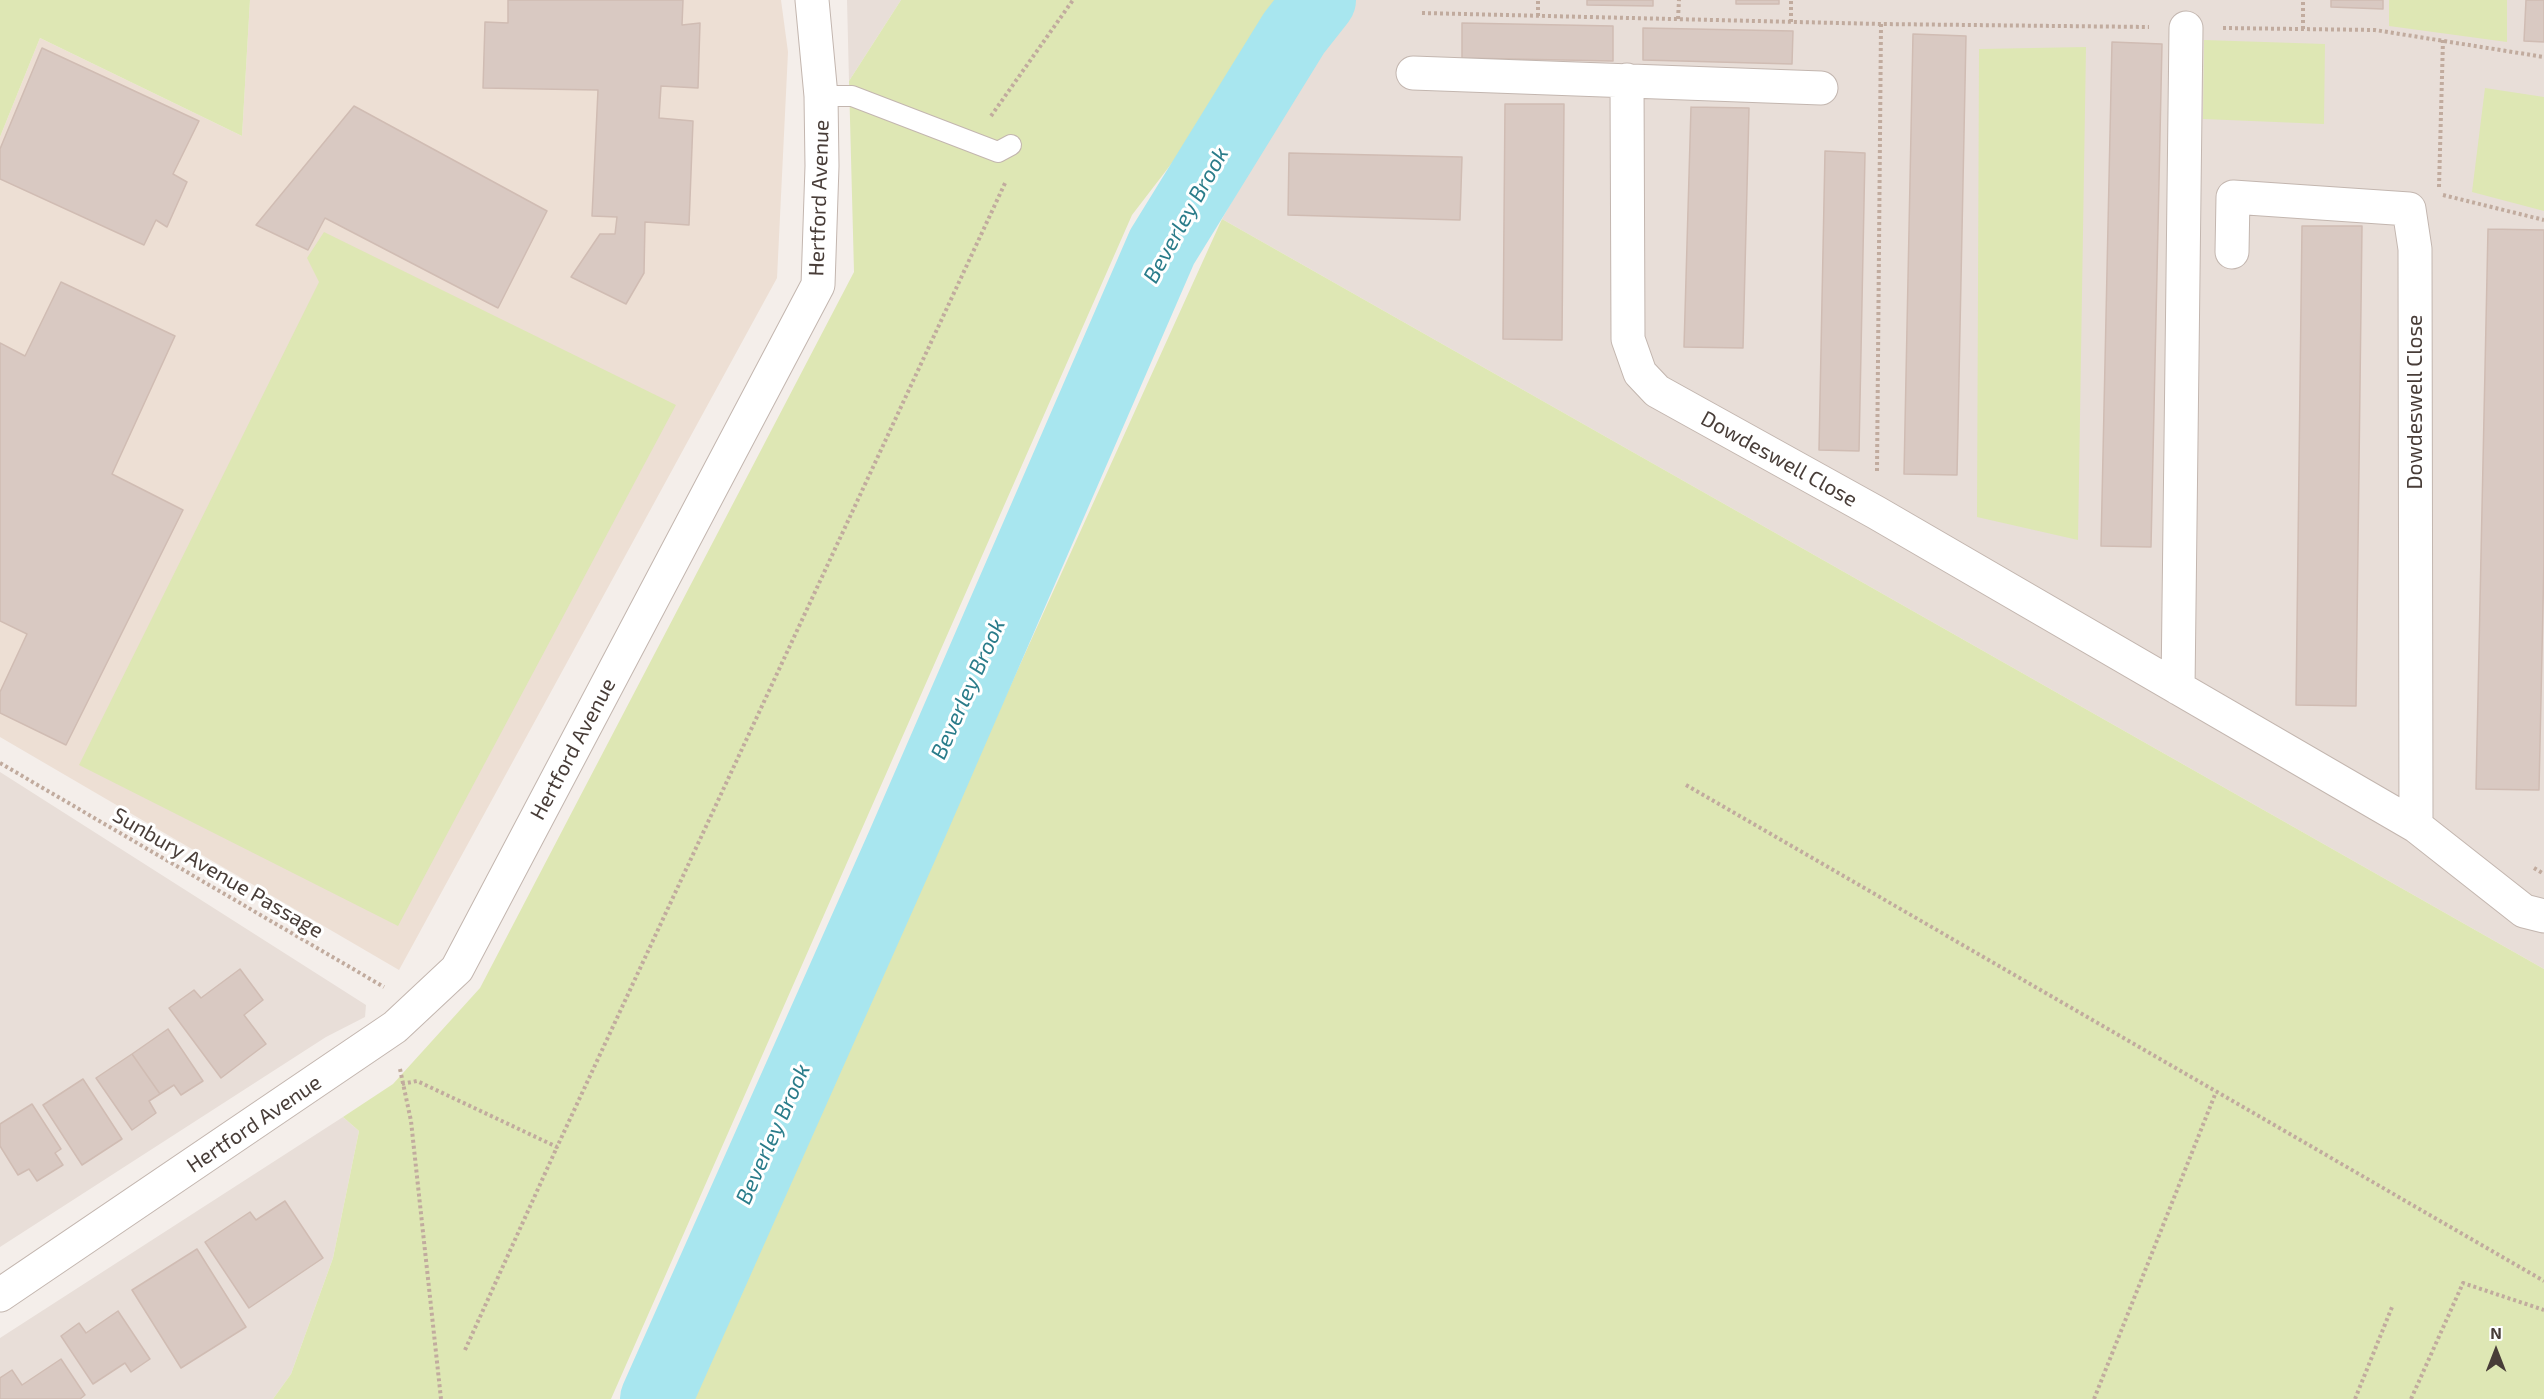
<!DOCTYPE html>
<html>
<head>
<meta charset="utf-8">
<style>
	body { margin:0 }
	#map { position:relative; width:2544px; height:1399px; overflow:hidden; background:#f4eeea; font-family:"Exo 2",sans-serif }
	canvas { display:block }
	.north { position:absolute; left:2466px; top:1321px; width:60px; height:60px; -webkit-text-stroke:4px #fff; paint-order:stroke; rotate:0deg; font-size:16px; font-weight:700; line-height:24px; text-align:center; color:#483d38 }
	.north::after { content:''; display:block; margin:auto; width:21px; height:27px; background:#483d38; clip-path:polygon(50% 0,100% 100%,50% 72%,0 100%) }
</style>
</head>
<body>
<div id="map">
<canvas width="2544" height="1399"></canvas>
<div class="north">N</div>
</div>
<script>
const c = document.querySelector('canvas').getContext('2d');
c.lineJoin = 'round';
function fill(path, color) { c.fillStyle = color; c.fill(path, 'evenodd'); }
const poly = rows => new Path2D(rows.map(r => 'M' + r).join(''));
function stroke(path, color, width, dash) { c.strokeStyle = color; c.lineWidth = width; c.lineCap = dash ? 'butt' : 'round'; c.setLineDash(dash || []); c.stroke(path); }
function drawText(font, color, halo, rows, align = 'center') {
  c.font = font + ' "Exo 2",sans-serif'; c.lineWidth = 6; c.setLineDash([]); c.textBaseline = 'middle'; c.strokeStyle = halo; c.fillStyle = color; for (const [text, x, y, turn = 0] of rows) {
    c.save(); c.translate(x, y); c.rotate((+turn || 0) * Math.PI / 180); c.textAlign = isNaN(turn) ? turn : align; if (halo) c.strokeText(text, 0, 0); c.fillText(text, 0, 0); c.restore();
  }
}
fill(poly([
	[847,0,901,0,849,81],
	[1351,0,2544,0,2544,969,1222,219,1310,62],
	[0,772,366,1005,365,1017,326,1037,0,1247],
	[343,1117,359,1131,333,1258,291,1374,273,1399,0,1399,0,1338]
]), '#e8ded8');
fill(poly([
	[250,0,781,0,788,52,777,278,399,970,0,737,0,137,40,38,242,136]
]), '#eddfd4');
fill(poly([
	[0,0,250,0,242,136,40,38,0,137],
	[901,0,1297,0,1132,215,611,1399,273,1399,291,1374,333,1258,359,1131,343,1117,393,1084,480,988,854,272,849,81],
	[2389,0,2507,0,2507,42,2389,26],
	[2204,40,2325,44,2324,124,2203,119],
	[2086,47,2078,540,1977,517,1979,49],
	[2485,88,2544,97,2544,211,2472,192],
	[1222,219,2544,969,2544,1399,687,1399],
	[324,232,676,405,398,926,79,765,319,282,307,258]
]), '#dee7b4');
stroke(poly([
	[656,1399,902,846,1162,247,1294,33,1320,0]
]), '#a8e6ef', 72);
const building = poly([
	[508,0,683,0,682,25,700,23,698,88,661,86,659,118,693,121,689,225,645,222,644,273,626,304,571,277,600,234,615,234,617,217,592,216,598,90,483,88,485,22,508,23,508,0],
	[1587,0,1653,0,1653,6,1587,5,1587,0],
	[1736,0,1779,0,1779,4,1736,4,1736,0],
	[2331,0,2383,0,2383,9,2331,7,2331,0],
	[2526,0,2544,0,2544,42,2524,41,2526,0],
	[1462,23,1613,26,1613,61,1462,58,1462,23],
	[1643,28,1793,31,1792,64,1643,60,1643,28],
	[1913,34,1966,36,1957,475,1904,474,1913,34],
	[2112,42,2162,44,2151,547,2101,546,2112,42],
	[42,48,199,121,173,174,187,182,167,227,156,220,144,245,0,179,0,149,42,48],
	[1505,104,1564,104,1562,340,1503,339,1505,104],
	[354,106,547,211,498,308,325,218,308,250,256,225,354,106],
	[1691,107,1749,108,1743,348,1684,347,1691,107],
	[1825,151,1865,153,1859,451,1819,450,1825,151],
	[1289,153,1462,157,1460,220,1288,215,1289,153],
	[2302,226,2362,226,2356,706,2296,705,2302,226],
	[2488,229,2544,230,2544,560,2539,790,2476,789,2488,229],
	[61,282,175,336,112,474,183,510,66,745,0,713,0,692,27,634,0,621,0,343,25,356,61,282],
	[240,969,263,1000,244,1015,266,1044,221,1078,169,1008,194,990,201,998,240,969],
	[168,1029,203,1081,181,1095,174,1085,160,1094,132,1054,168,1029],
	[132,1054,160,1094,149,1101,156,1113,132,1130,96,1078,132,1054],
	[83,1079,122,1139,82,1165,43,1105,83,1079],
	[32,1104,61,1149,55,1153,63,1165,37,1181,29,1169,18,1175,0,1146,0,1124,32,1104],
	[285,1201,323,1258,249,1308,205,1242,250,1212,256,1220,285,1201],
	[197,1249,246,1327,181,1368,132,1290,197,1249],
	[118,1311,150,1359,131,1372,125,1363,93,1384,61,1336,79,1323,86,1333,118,1311],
	[61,1359,85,1395,80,1399,0,1399,0,1378,12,1370,22,1385,61,1359]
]);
fill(building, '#d9c9c2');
stroke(building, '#d0bcb3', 1.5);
const service = poly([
	[821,96,852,96,998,152,1011,145]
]);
const minor = poly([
	[1413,73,1821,88],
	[1627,80,1628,339,1640,373,1657,391,1877,513,2416,826,2524,911,2544,916],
	[2232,252,2233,197,2409,209,2415,249,2416,826],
	[2178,688,2186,28],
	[0,1295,395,1027,457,969,818,285,822,166,821,96,812,0]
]);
stroke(service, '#c3b6af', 22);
stroke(minor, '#c3b6af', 35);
stroke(poly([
	[1422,13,1881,24,2149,27],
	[1538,16,1538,0],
	[1678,19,1679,0],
	[1791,22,1791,0],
	[2223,28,2375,30,2544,57],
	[2303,29,2303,0],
	[991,116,1073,0],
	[2439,187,2443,40],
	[2443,195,2544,220],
	[1877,471,1881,24],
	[0,763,384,987],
	[1686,785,2544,1281],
	[2534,868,2544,874],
	[400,1069,411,1121,441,1399],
	[402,1084,417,1081,557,1147,1006,181],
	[465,1350,557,1147],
	[2094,1399,2216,1092],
	[2355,1399,2392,1307],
	[2411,1399,2463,1283,2544,1310]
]), '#c1ab9e', 4, [3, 3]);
stroke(service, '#fff', 20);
stroke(minor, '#fff', 33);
drawText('21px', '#483d38', '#fff', [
	["Hertford Avenue",819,198,-88],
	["Dowdeswell Close",2415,402,-90],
	["Dowdeswell Close",1779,459,29],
	["Hertford Avenue",573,749,-62],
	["Sunbury Avenue Passage",218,873,30],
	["Hertford Avenue",254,1124,-34]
]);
drawText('italic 22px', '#2a7c8a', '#fff', [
	["Beverley Brook",1186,215,-61],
	["Beverley Brook",968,689,-66],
	["Beverley Brook",773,1134,-66]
]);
</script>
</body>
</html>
